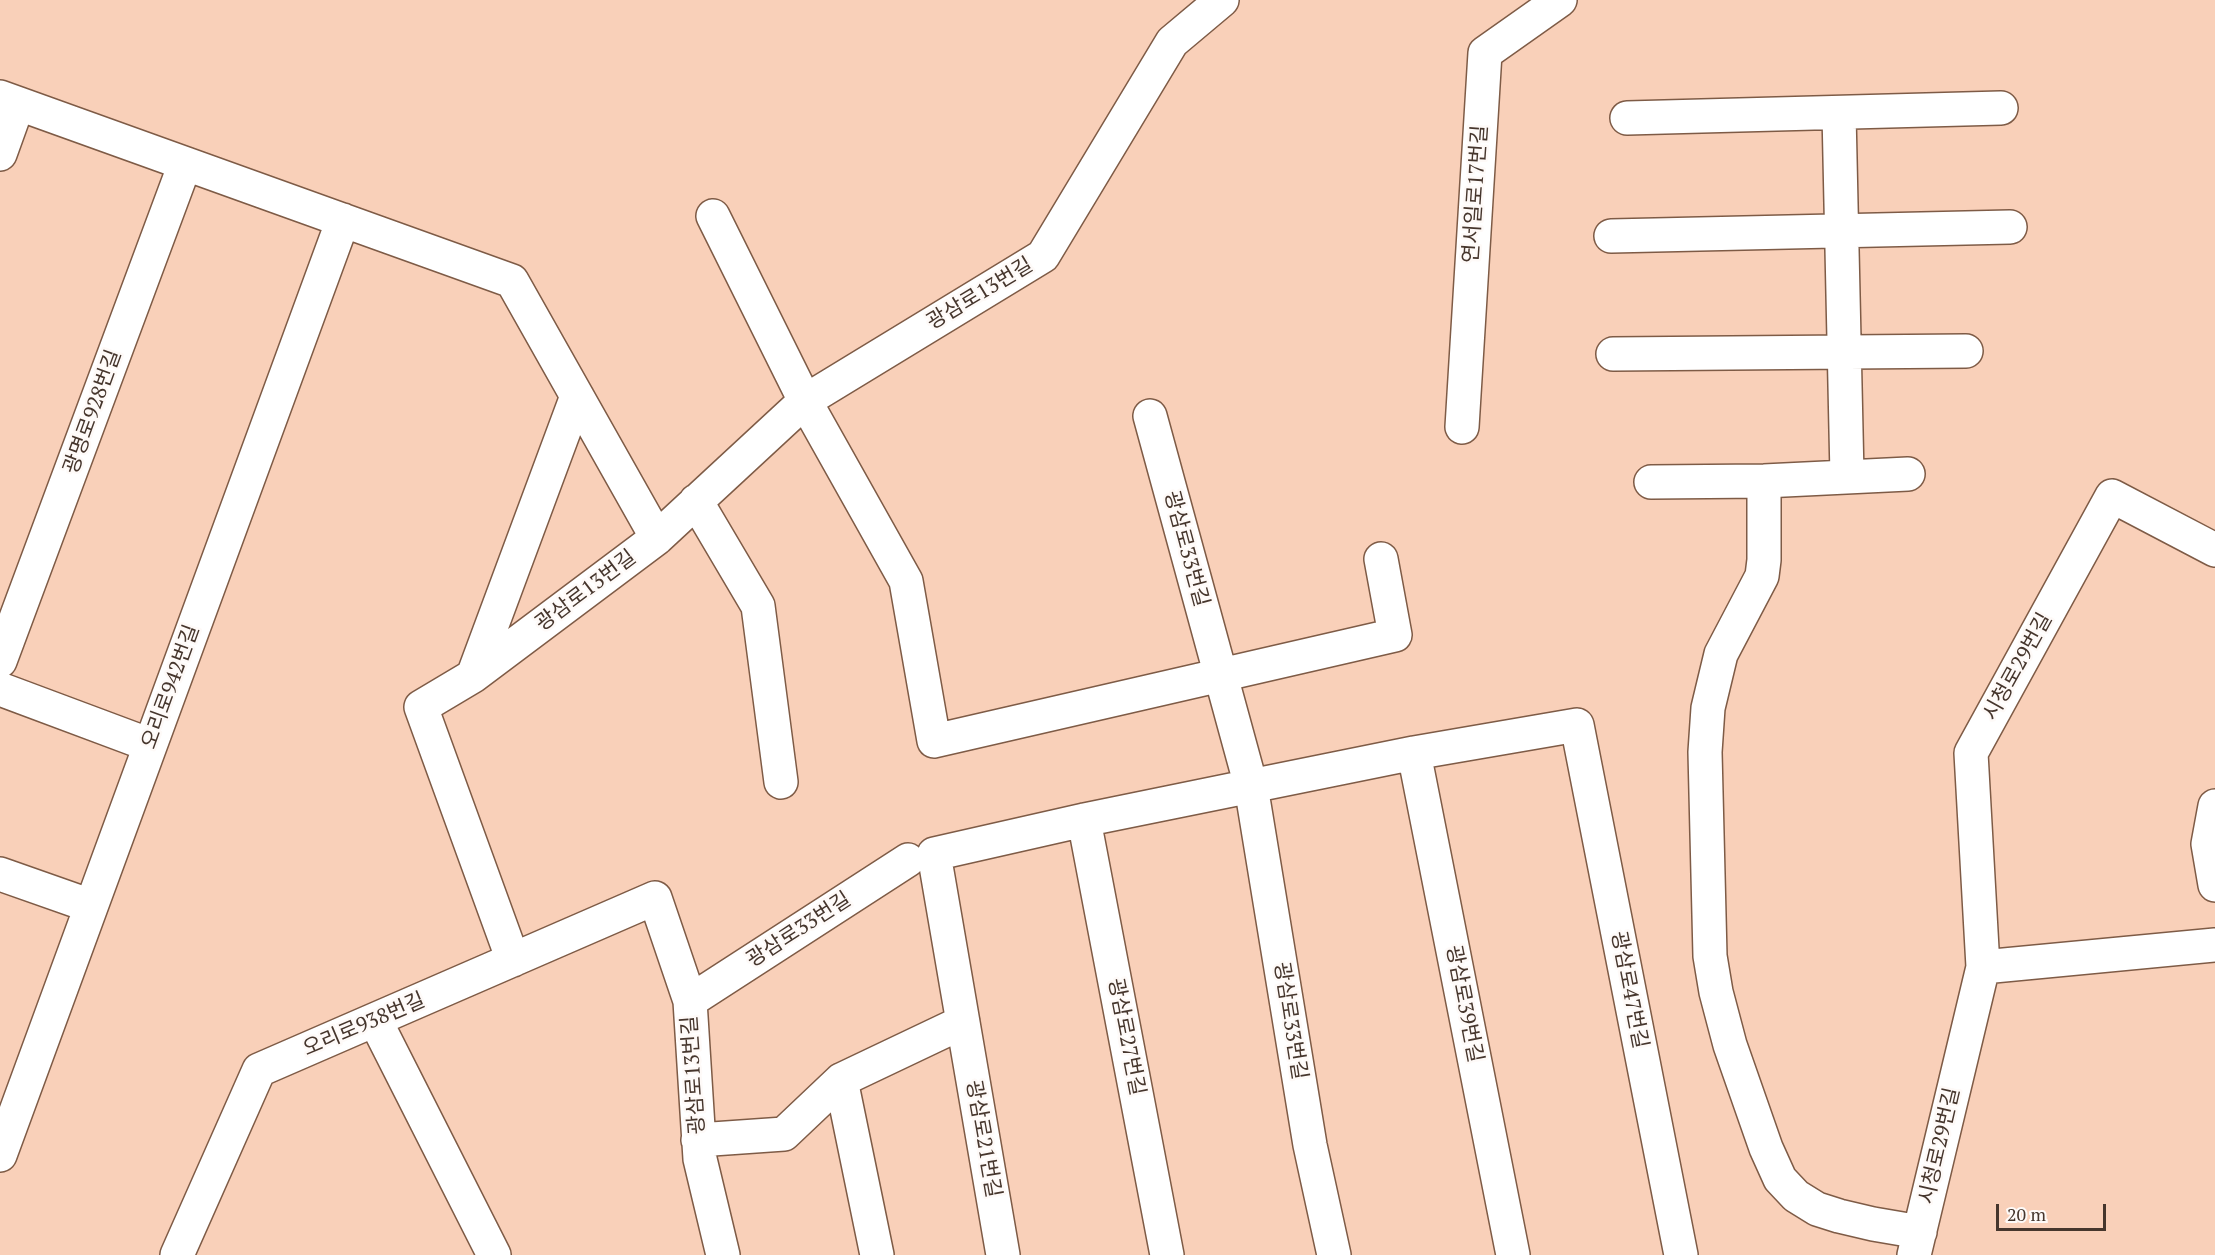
<!DOCTYPE html>
<html>
<head>
<meta charset="utf-8">
<style>
	body { margin:0 }
	#map { position:relative; width:2215px; height:1255px; overflow:hidden; background:#f9d0b9; font-family:"PT Serif",serif }
	canvas { display:block }
	.scale { position:absolute; left:1996px; top:1204px; width:110px; height:27px; box-sizing:border-box; border:3px solid #46362d; border-top:0; padding-left:8px; font-size:18px; line-height:21px; white-space:nowrap; color:#46362d; -webkit-text-stroke:4px #fefaf8; paint-order:stroke }
</style>
</head>
<body>
<div id="map">
<canvas width="2215" height="1255"></canvas>
<div class="scale">20 m</div>
</div>
<script>
const c = document.querySelector('canvas').getContext('2d');
c.lineJoin = 'round';
const poly = rows => new Path2D(rows.map(r => 'M' + r).join(''));
function stroke(path, color, width, dash) { c.strokeStyle = color; c.lineWidth = width; c.lineCap = dash ? 'butt' : 'round'; c.setLineDash(dash || []); c.stroke(path); }
function drawText(font, color, halo, rows, align = 'center') {
  c.font = font + ' "PT Serif","Noto Sans KR",serif'; c.lineWidth = 5; c.setLineDash([]); c.textBaseline = 'middle'; c.strokeStyle = halo; c.fillStyle = color; for (const [text, x, y, turn = 0] of rows) {
    c.save(); c.translate(x, y); c.rotate((+turn || 0) * Math.PI / 180); c.textAlign = isNaN(turn) ? turn : align; if (halo) c.strokeText(text, 0, 0); c.fillText(text, 0, 0); c.restore();
  }
}
const minor = poly([
	[0,97,512,281,657,538],
	[1839,113,1847,476],
	[1627,118,2001,108],
	[0,154,18,104],
	[713,216,805,401,906,581,934,741,1395,635,1381,559],
	[1611,236,2010,227],
	[1613,354,1966,351],
	[1150,416,1251,786,1310,1145,1334,1255],
	[1462,427,1485,53,1560,0],
	[1764,481,1764,560,1762,576,1721,654,1708,708,1705,752,1710,956,1716,992,1730,1045,1766,1148,1780,1179,1796,1196,1817,1209,1839,1216,1873,1224,1920,1232],
	[1651,482,1764,481,1908,474],
	[696,501,758,606,781,782],
	[0,661,185,164],
	[473,676,577,396],
	[0,689,150,745],
	[1414,753,1513,1255],
	[2215,806,2208,844,2215,885],
	[1084,820,1167,1255],
	[0,874,91,906],
	[513,960,421,707,473,676,657,538,805,401,1043,256,1172,42,1222,0],
	[1983,967,2215,945],
	[690,1001,908,860],
	[375,1020,494,1255],
	[841,1080,877,1255],
	[698,1140,784,1134,841,1080,963,1022],
	[0,1155,343,220],
	[177,1255,259,1070,655,898,690,1001,700,1159,723,1255],
	[1003,1255,934,854,1084,820,1251,786,1414,753,1577,725,1681,1255],
	[1914,1255,1983,967,1971,753,2112,496,2215,550]
]);
stroke(minor, '#7e5b46', 36);
stroke(minor, '#fff', 33);
drawText('21px', '#46362d', '#fefaf8', [
	["연서일로17번길",1476,194,-86],
	["광삼로13번길",980,294,-31],
	["광명로928번길",93,412,-70],
	["광삼로33번길",1186,549,75],
	["광삼로13번길",586,591,-37],
	["시청로29번길",2018,667,-61],
	["오리로942번길",171,687,-70],
	["광삼로33번길",799,930,-33],
	["광삼로47번길",1629,990,79],
	["광삼로39번길",1464,1004,79],
	["광삼로33번길",1290,1021,81],
	["오리로938번길",364,1025,-23],
	["광삼로27번길",1126,1037,79],
	["광삼로13번길",694,1075,-94],
	["광삼로21번길",983,1139,80],
	["시청로29번길",1940,1146,-77]
]);
</script>
</body>
</html>
